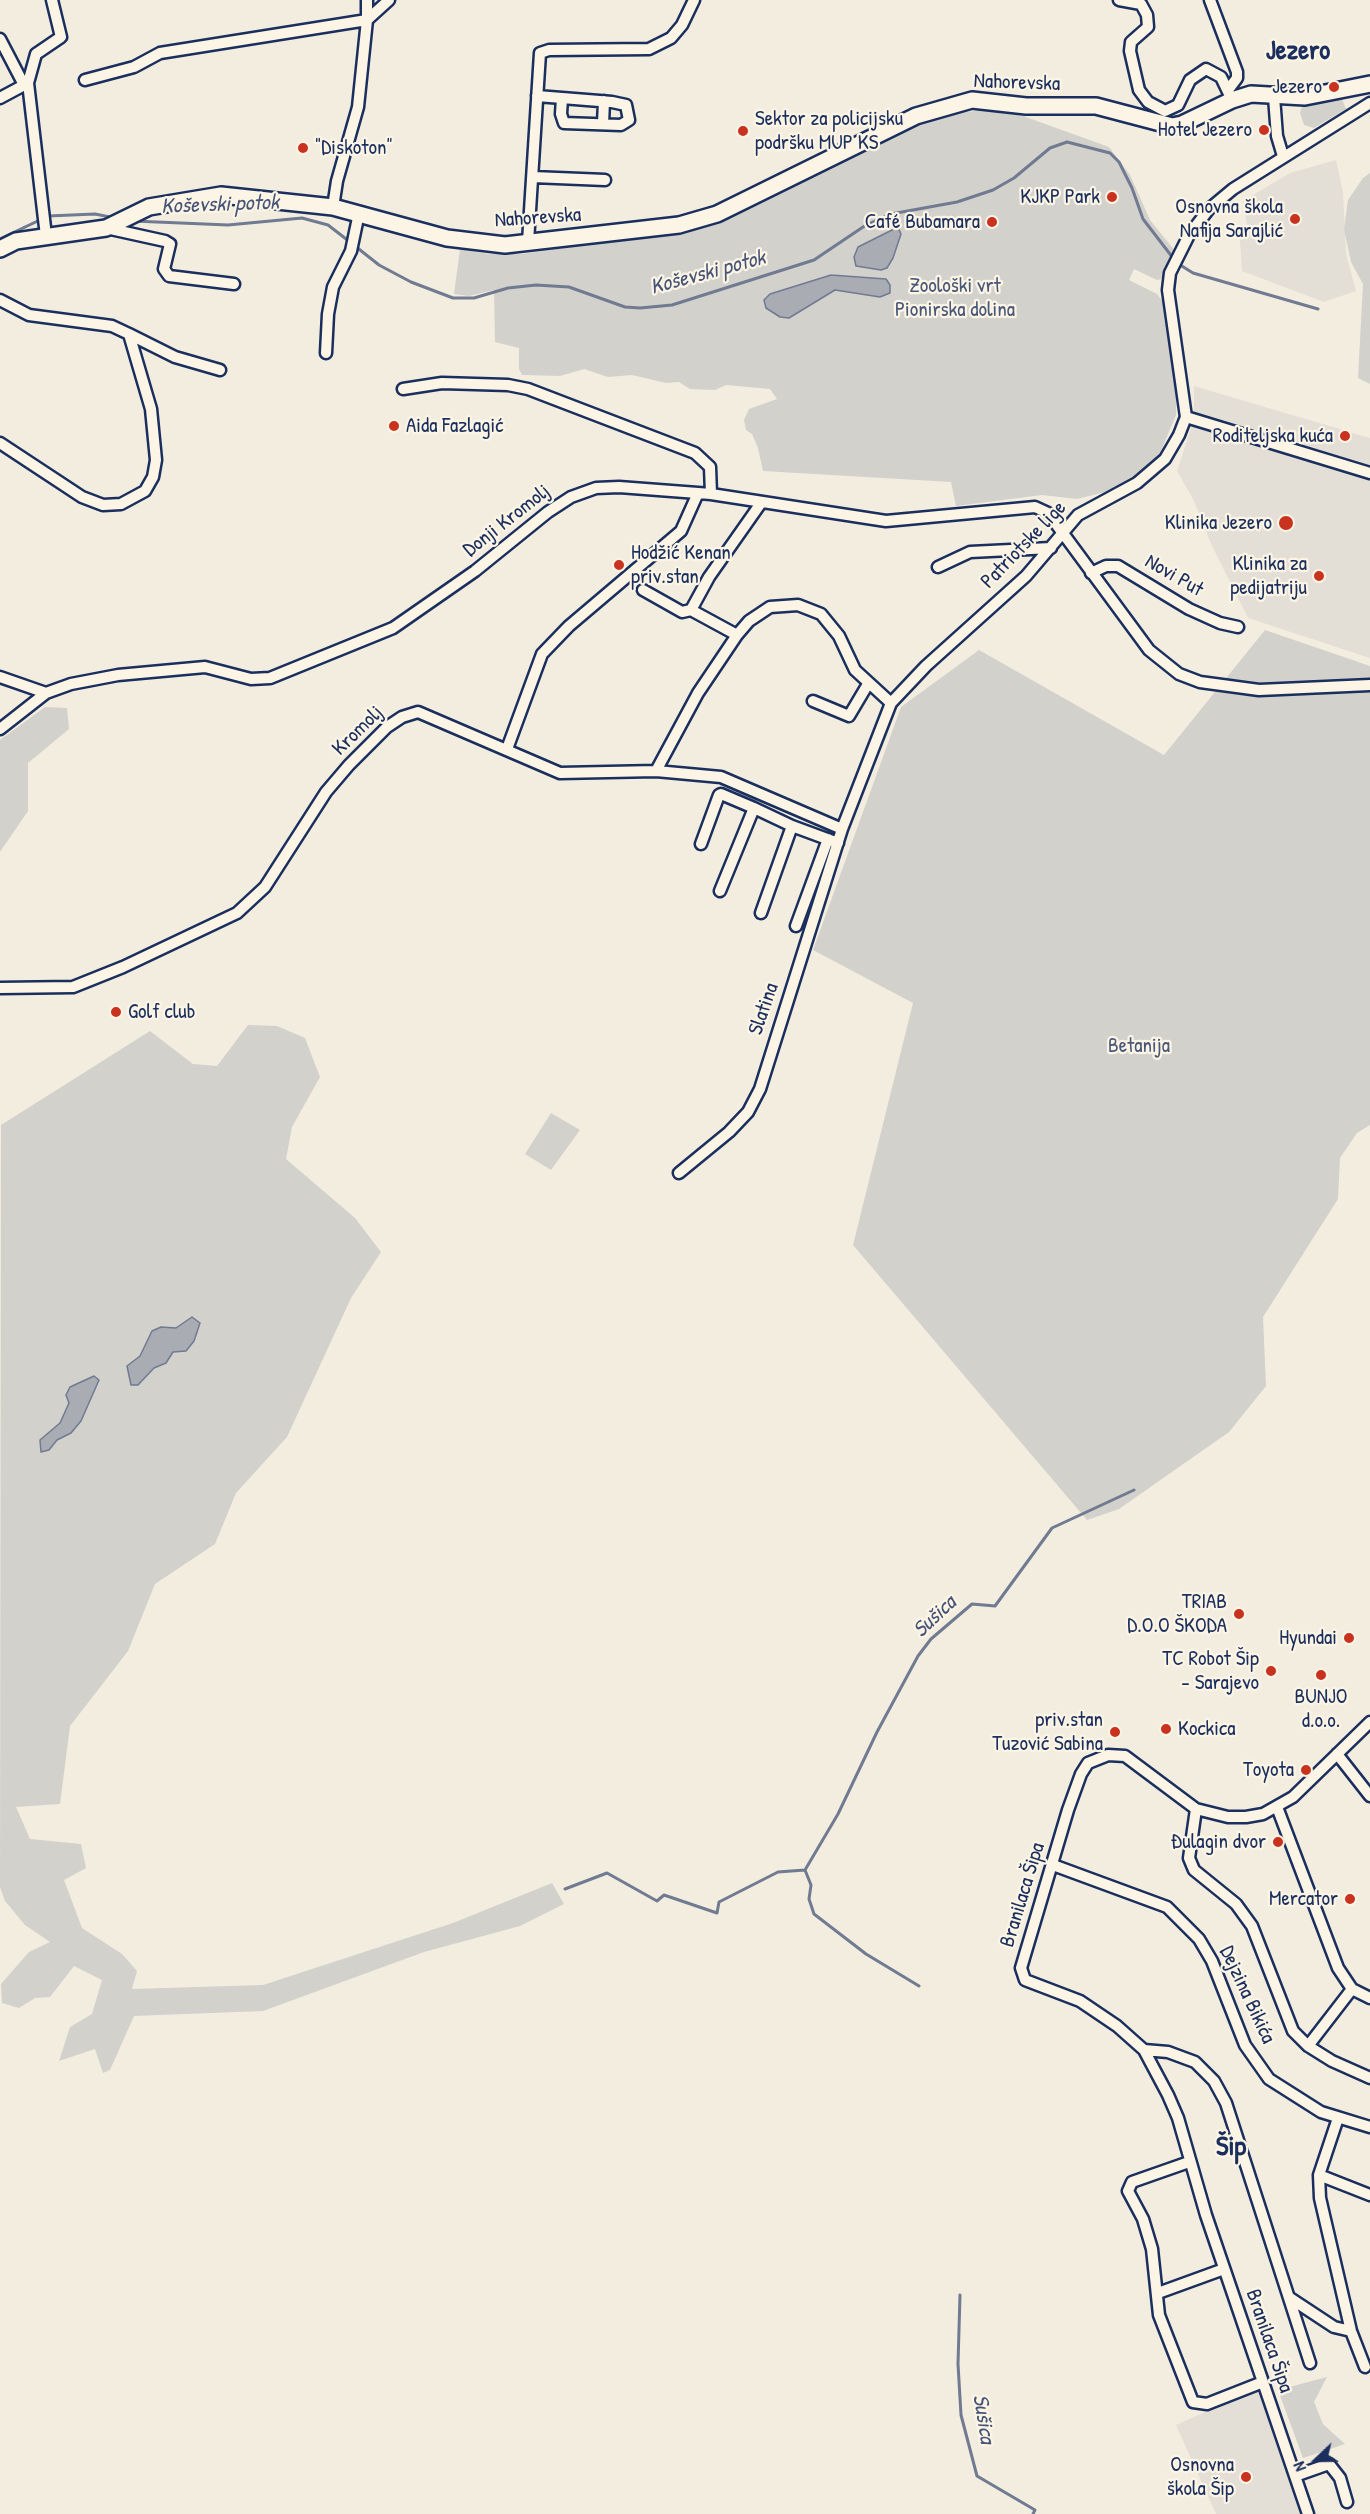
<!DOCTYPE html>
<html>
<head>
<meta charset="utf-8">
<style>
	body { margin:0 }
	#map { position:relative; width:1370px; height:2514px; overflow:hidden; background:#f3ede0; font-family:"Patrick Hand",sans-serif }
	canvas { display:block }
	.north { position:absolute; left:1286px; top:2430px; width:60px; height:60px; -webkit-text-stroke:4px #fcf5e5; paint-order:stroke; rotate:248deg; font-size:16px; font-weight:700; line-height:24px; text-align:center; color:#1b2f5e }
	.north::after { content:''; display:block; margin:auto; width:21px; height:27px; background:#1b2f5e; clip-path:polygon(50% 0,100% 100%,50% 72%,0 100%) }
</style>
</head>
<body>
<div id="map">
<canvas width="1370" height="2514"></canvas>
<div class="north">N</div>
</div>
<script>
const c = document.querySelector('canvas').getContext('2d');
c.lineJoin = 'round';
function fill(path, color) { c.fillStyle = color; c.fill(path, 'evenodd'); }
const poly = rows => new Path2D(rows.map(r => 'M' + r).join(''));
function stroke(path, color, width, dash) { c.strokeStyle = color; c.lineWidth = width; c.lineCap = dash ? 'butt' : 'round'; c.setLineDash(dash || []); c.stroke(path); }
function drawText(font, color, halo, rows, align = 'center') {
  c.font = font + ' "Patrick Hand",sans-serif'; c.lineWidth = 4.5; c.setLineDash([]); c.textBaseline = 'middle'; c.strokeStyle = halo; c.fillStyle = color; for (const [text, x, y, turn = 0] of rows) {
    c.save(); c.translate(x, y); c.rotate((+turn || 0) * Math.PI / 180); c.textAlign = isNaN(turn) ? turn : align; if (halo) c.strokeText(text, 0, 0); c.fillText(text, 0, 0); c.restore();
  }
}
fill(poly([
	[1336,160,1343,192,1346,254,1356,291,1324,302,1242,271,1240,240,1249,237,1243,201,1290,173],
	[1194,386,1370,438,1370,658,1248,618,1212,546,1193,499,1177,471,1194,419],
	[1261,2387,1305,2514,1216,2514,1176,2425]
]), '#e3dfd6');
fill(poly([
	[1342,99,1346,109,1314,128,1304,125,1300,113,1302,106],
	[993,109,1023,116,1109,147,1130,175,1150,220,1175,251,1161,279,1157,280,1134,269,1129,280,1157,294,1164,303,1176,385,1176,415,1160,453,1151,464,1126,483,1109,491,1077,499,1042,495,956,506,951,482,763,471,758,448,752,434,746,430,744,420,749,409,777,399,770,389,726,385,715,390,690,389,679,382,666,383,632,375,608,377,584,369,560,376,522,375,519,369,519,348,495,342,494,290,469,296,454,294,460,249,489,254,522,254,696,229,714,223,910,127,947,114],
	[1370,173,1370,384,1358,378,1363,284,1351,262,1344,229,1348,200,1363,178],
	[1265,630,1370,666,1370,1125,1357,1133,1340,1158,1338,1199,1263,1317,1266,1386,1229,1432,1119,1509,1087,1520,853,1245,913,1003,813,950,901,707,979,650,1164,755],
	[45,707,67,708,69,729,28,763,28,811,0,852,0,740],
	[248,1025,277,1026,305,1038,320,1077,292,1127,286,1159,355,1218,381,1252,351,1298,287,1437,236,1493,215,1544,155,1584,128,1651,70,1726,60,1804,16,1807,30,1839,81,1844,86,1868,64,1880,82,1928,122,1954,137,1971,132,1989,263,1985,453,1923,552,1883,564,1904,520,1926,424,1952,263,2011,134,2016,110,2070,103,2073,95,2049,59,2061,70,2027,92,2014,102,1980,74,1966,50,1997,35,1998,19,2008,2,2003,1,1984,29,1952,50,1942,25,1925,5,1901,0,1887,1,1125,150,1031,193,1064,217,1066],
	[551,1113,580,1130,551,1170,525,1154],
	[1327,2377,1314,2402,1323,2424,1345,2444,1303,2458,1278,2390]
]), '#d3d1cc');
const water = poly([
	[898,227,901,234,893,258,887,268,881,270,856,266,854,257,858,247,898,227],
	[831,275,886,279,890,285,890,293,880,297,835,290,789,318,780,317,766,308,764,300,770,294,831,275],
	[192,1317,200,1323,194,1341,186,1351,173,1352,166,1363,154,1368,138,1385,131,1385,127,1366,140,1356,152,1331,161,1327,176,1328,192,1317],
	[94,1376,99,1380,81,1421,71,1433,57,1440,49,1450,41,1452,40,1440,60,1423,69,1403,66,1395,70,1387,94,1376]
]);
fill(water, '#a9acb3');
stroke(water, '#707a91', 1.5);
stroke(poly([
	[48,216,95,214,115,218],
	[133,221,228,225,302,218,328,225,350,242],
	[0,239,42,219],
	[355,246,379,265,411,282,453,298,474,298,508,288,536,285,569,287,625,307,640,308,672,305,814,260,866,225,891,214,957,202,993,190,1014,178,1050,148,1067,142,1110,153,1119,162,1132,188,1143,219,1173,258],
	[1177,263,1193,273,1318,309],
	[805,1870,811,1885,809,1899,814,1914,866,1954,919,1986],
	[565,1889,607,1873,657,1901,664,1895,717,1913,719,1902,778,1872,805,1870,838,1814,877,1732,918,1656,931,1639,972,1604,995,1606,1052,1528,1134,1490],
	[960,2295,958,2364,961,2415,977,2476,1035,2510,1033,2514]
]), '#707a91', 3);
const street = poly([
	[1119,0,1141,4,1147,15,1148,27,1131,42,1130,51,1139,90,1148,102,1165,111,1178,105,1190,80,1206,69,1221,77,1232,100],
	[1210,0,1237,72,1237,78,1228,90],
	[0,39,24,85],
	[85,80,134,67,160,53,367,20,389,0],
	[537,96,612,102,626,105,629,120,621,125,564,123,561,114,562,98],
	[1274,97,1277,136,1283,156],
	[0,98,28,83],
	[603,124,604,101],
	[533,177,605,180],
	[333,207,337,181,358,107,367,20,367,0],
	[106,228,165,241,170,244,164,269,169,276,234,284],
	[46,236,28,83,36,54,61,37,52,0],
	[528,242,540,53,549,50,649,49,671,38,682,25,694,0],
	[0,300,29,315,112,326,129,334],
	[326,353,328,314,333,287,351,251,359,213],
	[403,389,442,383,508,385,528,389,695,453,710,467,711,494],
	[1186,417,1370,473],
	[0,443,82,497,103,505,121,504,145,491,153,477,156,460,151,409,129,334,175,357,220,370],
	[938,567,970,552,1051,548],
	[1091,573,1106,566,1118,566,1189,609,1220,623,1238,627],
	[643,590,682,612,691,610,709,577,761,503],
	[691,610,737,635],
	[0,677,46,693],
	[813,701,849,716,868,684],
	[0,729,46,693,71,684,118,675,205,667,251,679,270,678,393,628,475,571,548,512,571,497,596,488,619,487,711,494,886,521,1035,507,1048,513,1149,650,1179,674,1200,682,1259,690,1370,685],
	[507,749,542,654,569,626,681,531,698,493],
	[656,771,698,693,737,635,749,621,770,607,798,605,821,614,839,636,855,670,891,703],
	[701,844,719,795,721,794,754,808],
	[720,891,754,808,792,826],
	[761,913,792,826,838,843],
	[796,926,828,839],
	[0,988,73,987,123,967,237,913,265,887,326,792,349,765,387,727,402,717,418,712,560,773,656,771,721,777,842,829],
	[679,1173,729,1132,748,1112,760,1089,842,829,891,703,926,666,1026,576,1078,515,1137,483,1165,459,1179,435,1186,417,1168,290,1170,273,1189,235,1209,209,1233,189,1370,103],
	[1337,1754,1370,1796],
	[1277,1807,1338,1968,1352,1989,1370,1998],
	[1196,1809,1189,1858,1194,1870,1236,1904,1252,1926,1293,2031,1308,2046],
	[1053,1865,1167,1907,1199,1939,1212,1961,1245,2045,1269,2079,1321,2112,1370,2127],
	[1352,1989,1308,2046,1332,2061,1370,2078],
	[1144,2050,1168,2052,1195,2062,1214,2081,1226,2103,1310,2363],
	[1338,2118,1319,2175,1320,2198,1351,2331,1365,2367],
	[1189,2162,1132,2182,1128,2191,1143,2219,1152,2249,1159,2315,1193,2402,1207,2404,1263,2382],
	[1319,2175,1370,2195],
	[1158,2293,1224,2269],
	[1290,2298,1334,2327,1351,2331],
	[1295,2476,1329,2464,1340,2478,1347,2502],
	[1308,2514,1206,2215,1178,2118,1168,2095,1144,2050,1117,2026,1080,2001,1025,1980,1021,1968,1068,1810,1081,1774,1088,1763,1108,1755,1125,1756,1196,1809,1228,1817,1246,1817,1263,1814,1293,1797,1370,1722]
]);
const secondary = poly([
	[0,249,16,241,106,228,149,207,221,195,333,207,447,238,505,245,679,225,717,214,916,116,972,100,1026,106,1096,106,1172,126,1182,124,1232,100,1251,94,1305,97,1370,84]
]);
stroke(street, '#1b2f5e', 15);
stroke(secondary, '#1b2f5e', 20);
stroke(street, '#fcf5e5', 10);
stroke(secondary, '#fcf5e5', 15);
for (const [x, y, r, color] of [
	[1334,87,6,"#c8321e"],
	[1264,130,6,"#c8321e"],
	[743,131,6,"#c8321e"],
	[303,148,6,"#c8321e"],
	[1112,197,6,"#c8321e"],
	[1295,219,6,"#c8321e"],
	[992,222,6,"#c8321e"],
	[394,426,6,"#c8321e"],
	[1345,436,6,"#c8321e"],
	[1286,523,8,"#c8321e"],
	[619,565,6,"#c8321e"],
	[1319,576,6,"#c8321e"],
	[116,1012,6,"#c8321e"],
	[1239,1614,6,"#c8321e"],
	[1349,1638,6,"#c8321e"],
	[1271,1671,6,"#c8321e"],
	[1321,1675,6,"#c8321e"],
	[1166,1729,6,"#c8321e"],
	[1115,1732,6,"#c8321e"],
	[1306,1770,6,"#c8321e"],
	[1278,1842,6,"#c8321e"],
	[1350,1899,6,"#c8321e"],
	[1246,2477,6,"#c8321e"]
]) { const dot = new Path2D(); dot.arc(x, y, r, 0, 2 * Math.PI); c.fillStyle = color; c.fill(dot); stroke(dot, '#fcf5e5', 2); }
drawText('21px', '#1b2f5e', '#fcf5e5', [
	["Nahorevska",1017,83,2],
	["Nahorevska",538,218,-4],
	["Donji Kromolj",507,521,-38],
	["Patriotske lige",1024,545,-46],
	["Novi Put",1174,576,30],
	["Kromolj",358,731,-44],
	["Slatina",764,1009,-71],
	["Branilaca Šipa",1023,1895,-73],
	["Dejzina Bikića",1247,1995,65],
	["Branilaca Šipa",1269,2341,71]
]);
drawText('21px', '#1b2f5e', '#fcf5e5', [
	["Jezero",1322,87],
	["Sektor za policijsku",755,119,"left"],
	["podršku MUP KS",755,143,"left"],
	["Hotel Jezero",1252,130],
	["\"Diskoton\"",315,148,"left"],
	["KJKP Park",1100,197],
	["Osnovna škola",1283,207],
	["Nafija Sarajlić",1283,231],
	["Café Bubamara",980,222],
	["Aida Fazlagić",406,426,"left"],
	["Roditeljska kuća",1333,436],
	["Klinika Jezero",1272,523],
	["Hodžić Kenan",631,553,"left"],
	["priv.stan",631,577,"left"],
	["Klinika za",1307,564],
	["pedijatriju",1307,588],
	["Golf club",128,1012,"left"],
	["TRIAB",1227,1602],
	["D.O.O ŠKODA",1227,1626],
	["Hyundai",1337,1638],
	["TC Robot Šip",1259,1659],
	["- Sarajevo",1259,1683],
	["BUNJO",1321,1697,"center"],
	["d.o.o.",1321,1721,"center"],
	["priv.stan",1103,1720],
	["Tuzović Sabina",1103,1744],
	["Kockica",1178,1729,"left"],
	["Toyota",1294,1770],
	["Đulagin dvor",1266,1842],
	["Mercator",1338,1899],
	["Osnovna",1234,2465],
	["škola Šip",1234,2489]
], 'right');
drawText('21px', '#49587a', '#fcf5e5', [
	["Zoološki vrt",955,286],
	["Pionirska dolina",955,310],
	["Betanija",1139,1046]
]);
drawText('italic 22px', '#465478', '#fcf5e5', [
	["Koševski potok",220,205,-2],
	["Koševski potok",708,273,-15],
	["Sušica",935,1617,-43],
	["Sušica",983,2419,81]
]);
drawText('bold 27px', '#1b2f5e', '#fcf5e5', [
	["Jezero",1298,52],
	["Šip",1231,2148]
]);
</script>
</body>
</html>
